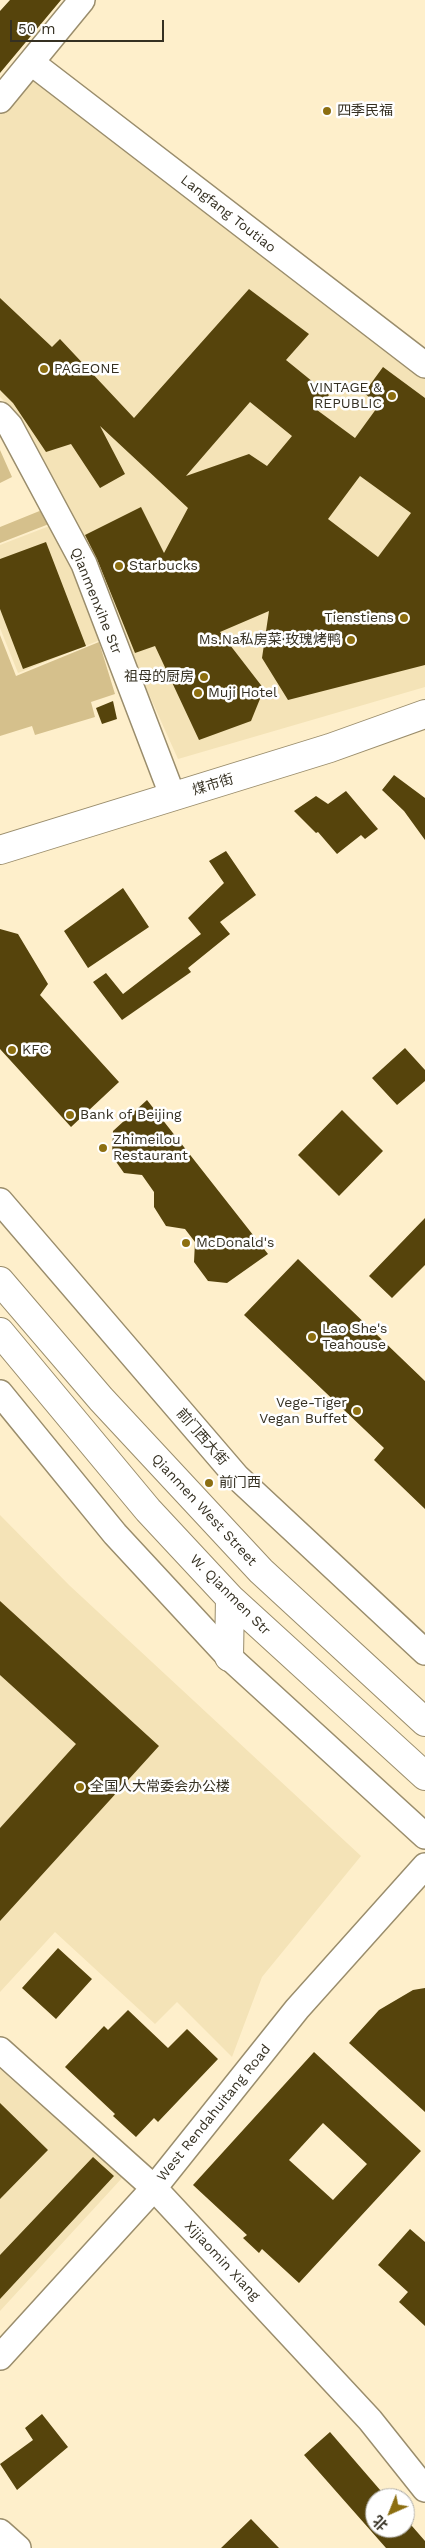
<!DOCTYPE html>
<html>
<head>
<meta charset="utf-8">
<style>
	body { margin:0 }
	#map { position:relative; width:425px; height:2548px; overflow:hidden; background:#feefcb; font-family:"Work Sans","Noto Sans SC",sans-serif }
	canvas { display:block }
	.north { position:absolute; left:365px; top:2488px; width:50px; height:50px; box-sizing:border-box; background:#fff; border:1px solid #aeaca7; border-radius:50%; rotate:224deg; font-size:14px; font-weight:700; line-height:20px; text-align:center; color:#353022 }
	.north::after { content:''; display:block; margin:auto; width:18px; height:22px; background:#8c6e10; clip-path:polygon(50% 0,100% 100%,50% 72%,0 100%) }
	.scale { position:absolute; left:10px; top:20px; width:154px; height:22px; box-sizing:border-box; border:2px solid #353022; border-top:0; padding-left:6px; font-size:15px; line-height:18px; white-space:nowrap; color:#353022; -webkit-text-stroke:4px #fff; paint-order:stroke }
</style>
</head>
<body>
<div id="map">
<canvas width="425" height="2548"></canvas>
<div class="north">北</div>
<div class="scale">50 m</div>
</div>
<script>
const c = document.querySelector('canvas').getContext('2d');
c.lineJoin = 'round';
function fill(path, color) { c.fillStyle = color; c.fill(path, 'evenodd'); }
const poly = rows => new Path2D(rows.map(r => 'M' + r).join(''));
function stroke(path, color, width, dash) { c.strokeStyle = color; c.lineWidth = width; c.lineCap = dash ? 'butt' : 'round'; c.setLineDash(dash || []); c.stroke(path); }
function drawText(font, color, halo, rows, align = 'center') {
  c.font = font + ' "Work Sans","Noto Sans SC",sans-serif'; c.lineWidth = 5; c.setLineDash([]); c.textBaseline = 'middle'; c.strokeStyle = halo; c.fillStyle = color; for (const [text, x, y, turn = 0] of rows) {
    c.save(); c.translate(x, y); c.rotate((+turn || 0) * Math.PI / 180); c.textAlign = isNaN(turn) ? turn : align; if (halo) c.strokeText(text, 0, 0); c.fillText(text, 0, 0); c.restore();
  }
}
fill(poly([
	[32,69,425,372,425,687,178,759,42,456,9,406,0,397,0,107],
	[52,525,75,567,100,640,18,673,0,628,0,545],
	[0,1515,69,1585,361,1856,262,1977,232,2057,177,2002,155,2024,55,1932,0,1992],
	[0,2069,122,2178,0,2311]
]), '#f4e3b7');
fill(poly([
	[0,450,12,477,0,483],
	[42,510,49,524,0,543,0,527],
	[0,635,16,676,99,642,115,694,91,702,95,717,35,735,32,726,0,736]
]), '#d5c08c');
fill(poly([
	[10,0,61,0,0,73,0,11],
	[249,289,309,334,286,360,329,395,317,410,355,438,379,405,364,393,383,367,425,398,425,665,288,700,262,658,269,611,220,632,264,689,251,721,199,740,155,646,135,653,97,559,85,535,141,507,164,553,188,508,100,426,125,474,100,488,71,444,46,452,13,403,0,390,0,298,52,347,60,339,134,418],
	[250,402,292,436,267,466,249,454,186,476],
	[360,476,411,513,378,557,328,519],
	[46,542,86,646,23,669,0,609,0,559],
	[113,701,117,719,102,724,96,708],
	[394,775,425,798,425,840,404,811,382,790],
	[346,791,378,829,365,839,361,835,337,854,318,832,316,833,294,811,316,796,328,804],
	[226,851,256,895,220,922,230,934,188,968,191,972,122,1020,93,982,106,973,123,994,201,934,188,918,224,883,209,861],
	[123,888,149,927,88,968,64,931],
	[0,929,18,934,48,984,40,995,119,1082,71,1127,0,1049],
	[405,1048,425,1070,425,1081,397,1105,372,1078],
	[147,1100,268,1254,227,1283,208,1281,194,1262,195,1242,185,1229,166,1226,154,1207,154,1192,142,1175,124,1173,112,1156,113,1131],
	[342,1110,383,1151,339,1196,298,1155],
	[425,1218,425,1265,392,1298,369,1276],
	[298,1259,425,1381,425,1509,374,1460,384,1448,244,1315],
	[0,1601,159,1746,0,1921,0,1828,76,1744,0,1675],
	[58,1948,92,1979,56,2019,22,1988],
	[425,1988,425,2112,349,2043,379,2010,413,1990],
	[128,2010,168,2048,187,2029,218,2059,158,2122,154,2118,136,2137,113,2116,115,2114,65,2067,104,2026,108,2030],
	[314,2052,421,2151,299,2283,262,2249,259,2253,243,2238,247,2235,193,2185],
	[323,2123,367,2164,333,2200,289,2160],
	[0,2103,48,2150,0,2199],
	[93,2157,114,2176,0,2299,0,2255],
	[410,2229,425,2242,425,2326,399,2302,408,2292,378,2265],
	[42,2414,68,2447,17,2490,0,2464,33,2440,25,2428],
	[330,2432,387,2498,375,2498,375,2528,405,2528,405,2518,425,2541,425,2548,386,2548,304,2455],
	[251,2519,279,2548,221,2548]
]), '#56440c');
const minor = poly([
	[32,63,425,365],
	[0,100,82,0],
	[0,415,10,426,84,564,173,797],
	[0,1201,237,1477,425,1652],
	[0,1393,115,1534,229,1657,425,1836],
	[0,2050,154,2188,370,2420,425,2489],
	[0,2357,154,2188,297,2009,425,1866],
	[0,2532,18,2548]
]);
const major = poly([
	[0,850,330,748,425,714],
	[0,1281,101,1399,261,1571,425,1722],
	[0,1332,148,1510,230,1598,425,1776],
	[229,1657,230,1598]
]);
stroke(minor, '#9a8d6c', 28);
stroke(major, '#9a8d6c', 30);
stroke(minor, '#fff', 25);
stroke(major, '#fff', 28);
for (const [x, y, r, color] of [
	[327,111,5,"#8c6e10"],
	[44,369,5,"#8c6e10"],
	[392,396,5,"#8c6e10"],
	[119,566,5,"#8c6e10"],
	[404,618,5,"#8c6e10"],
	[351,640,5,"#8c6e10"],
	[204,677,5,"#8c6e10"],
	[198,693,5,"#8c6e10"],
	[12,1050,5,"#8c6e10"],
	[70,1115,5,"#8c6e10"],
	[103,1148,5,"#8c6e10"],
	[186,1243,5,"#8c6e10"],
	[312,1337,5,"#8c6e10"],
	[357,1411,5,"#8c6e10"],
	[209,1483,5,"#8c6e10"],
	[80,1787,5,"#8c6e10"]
]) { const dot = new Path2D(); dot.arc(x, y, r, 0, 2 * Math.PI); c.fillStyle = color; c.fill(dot); stroke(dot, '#fff', 2); }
drawText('14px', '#353022', '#fff', [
	["四季民福",337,111],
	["PAGEONE",54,369],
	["VINTAGE &",382,388,"right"],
	["REPUBLIC",382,404,"right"],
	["Starbucks",129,566],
	["Tienstiens",394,618,"right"],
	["Ms.Na私房菜·玫瑰烤鸭",341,640,"right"],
	["祖母的厨房",194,677,"right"],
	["Muji Hotel",208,693],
	["KFC",22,1050],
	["Bank of Beijing",80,1115],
	["Zhimeilou",113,1140],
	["Restaurant",113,1156],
	["McDonald's",196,1243],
	["Lao She's",322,1329],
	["Teahouse",322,1345],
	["Vege-Tiger",347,1403,"right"],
	["Vegan Buffet",347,1419,"right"],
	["前门西",219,1483],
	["全国人大常委会办公楼",90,1787]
], 'left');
drawText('14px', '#353022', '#fff', [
	["Langfang Toutiao",228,214,38],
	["Qianmenxihe Str",96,601,68],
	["煤市街",213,785,-17],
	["前门西大街",202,1437,49],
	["Qianmen West Street",204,1510,47],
	["W. Qianmen Str",230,1595,45],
	["West Rendahuitang Road",214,2113,-51],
	["Xijiaomin Xiang",222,2261,47]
]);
</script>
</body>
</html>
